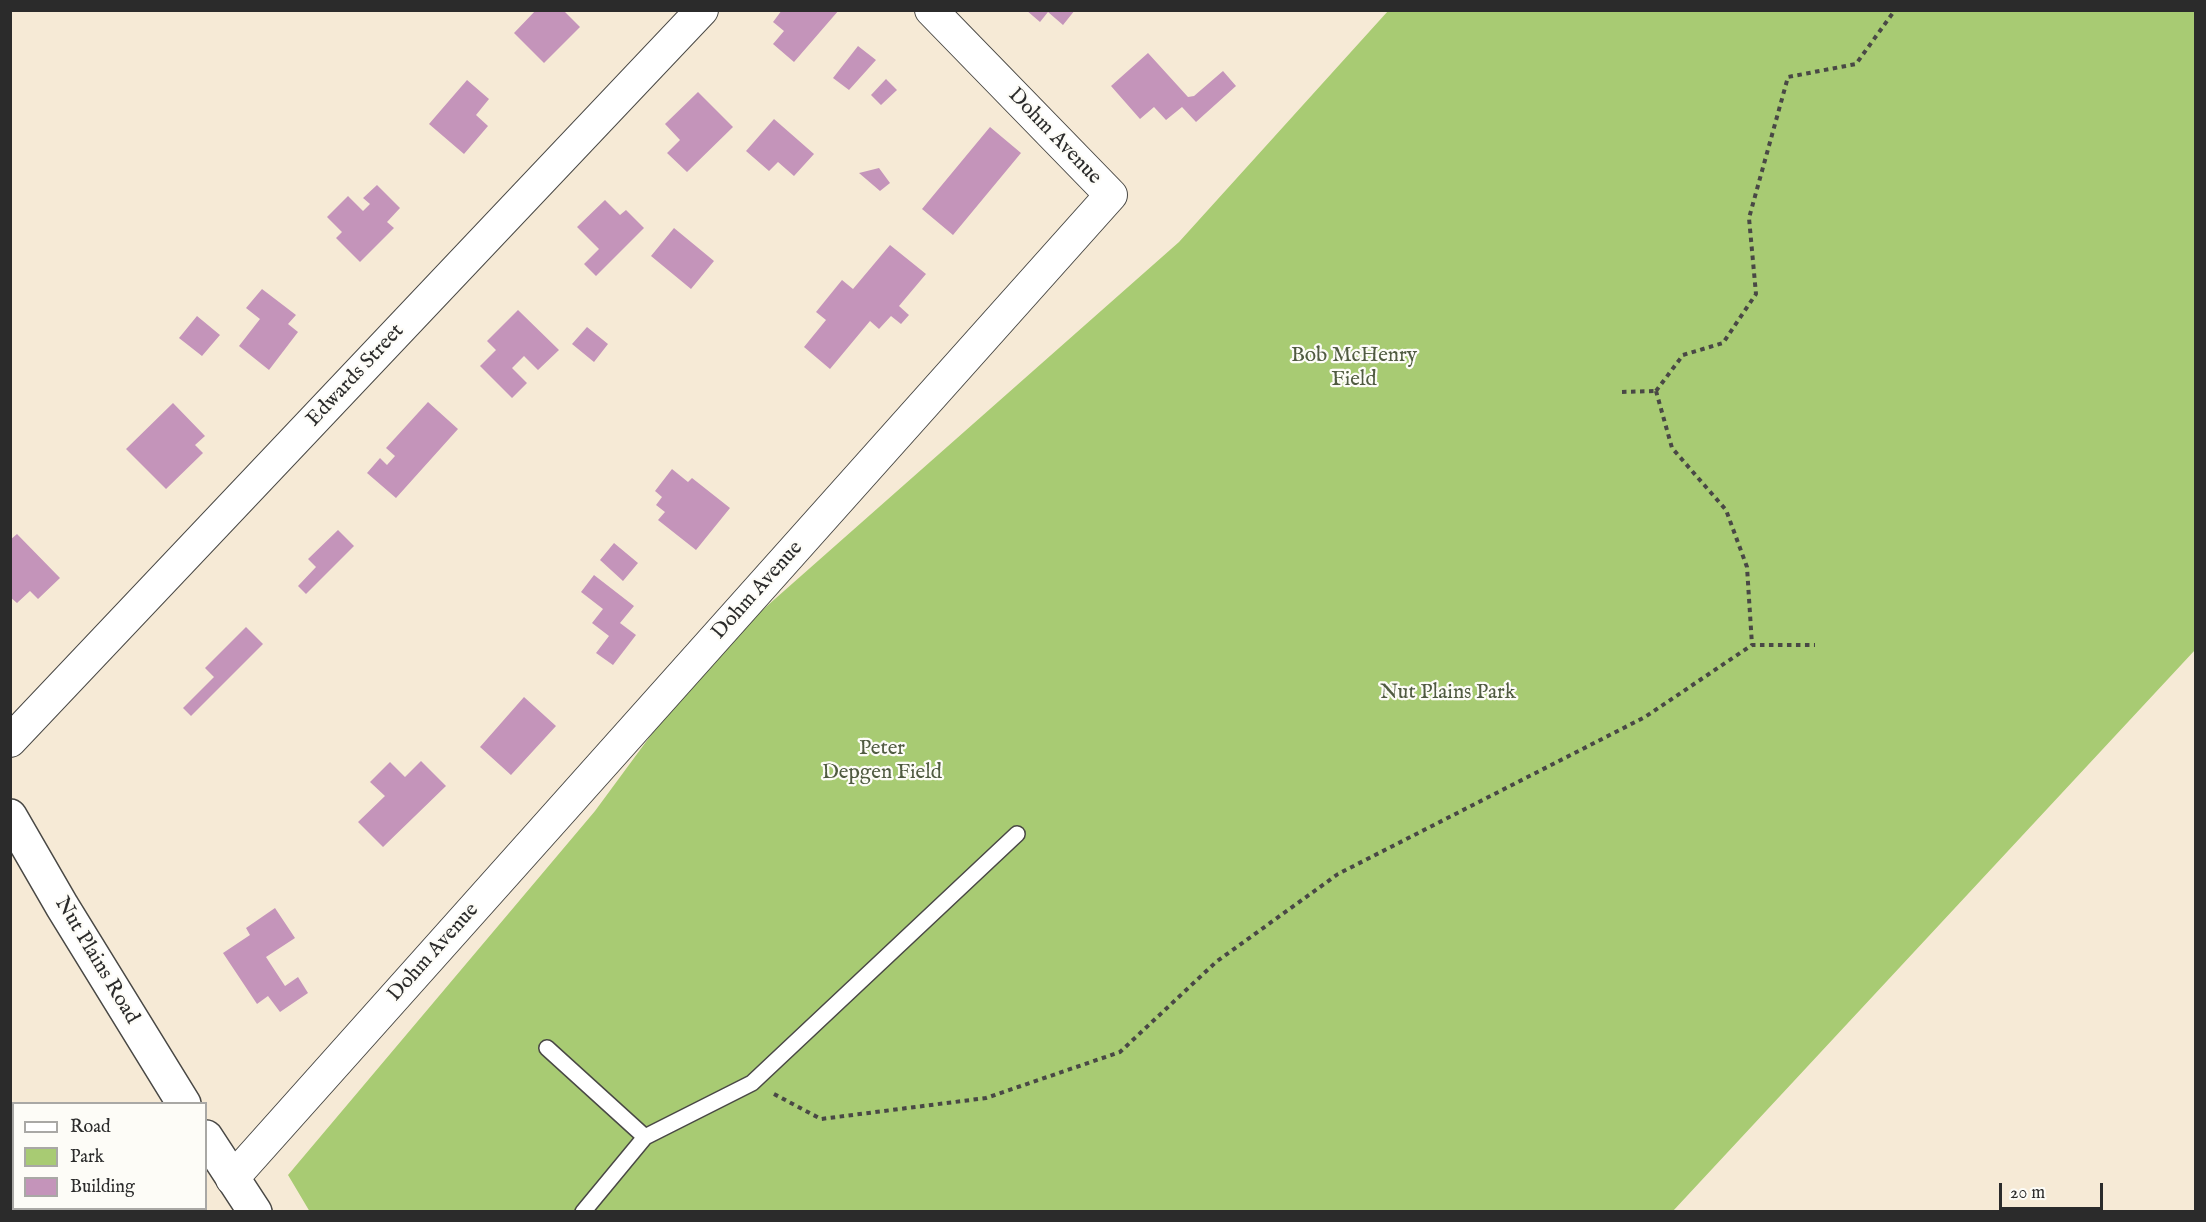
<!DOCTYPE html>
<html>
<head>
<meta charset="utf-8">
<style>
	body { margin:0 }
	#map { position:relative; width:2206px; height:1222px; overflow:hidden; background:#f6ead6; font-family:"IM FELL English",serif }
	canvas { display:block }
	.frame { position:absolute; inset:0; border:12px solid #2b2b2b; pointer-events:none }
	.legend { position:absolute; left:12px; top:1102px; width:195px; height:108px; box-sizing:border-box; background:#fdfcf7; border:2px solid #a9a8a5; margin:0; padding:8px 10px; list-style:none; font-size:18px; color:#2b2b2b }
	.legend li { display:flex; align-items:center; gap:12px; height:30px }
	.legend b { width:30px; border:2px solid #a9a8a5 }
	.scale { position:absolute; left:1999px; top:1183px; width:104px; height:27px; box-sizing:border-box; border:3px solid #2b2b2b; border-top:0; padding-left:8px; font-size:18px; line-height:21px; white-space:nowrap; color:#2b2b2b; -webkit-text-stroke:4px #fdfcf7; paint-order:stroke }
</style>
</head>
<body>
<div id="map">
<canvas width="2206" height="1222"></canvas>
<div class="frame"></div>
<ul class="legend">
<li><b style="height:8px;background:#fff"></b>Road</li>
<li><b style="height:16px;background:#a8cb73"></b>Park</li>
<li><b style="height:16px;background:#c494ba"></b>Building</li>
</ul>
<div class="scale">20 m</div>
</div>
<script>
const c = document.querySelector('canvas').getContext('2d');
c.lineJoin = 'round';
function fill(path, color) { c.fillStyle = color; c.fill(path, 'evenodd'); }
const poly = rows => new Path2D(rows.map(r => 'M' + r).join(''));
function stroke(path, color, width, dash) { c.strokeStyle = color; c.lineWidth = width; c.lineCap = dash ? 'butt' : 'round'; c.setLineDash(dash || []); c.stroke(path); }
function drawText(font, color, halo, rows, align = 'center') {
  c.font = font + ' "IM FELL English",serif'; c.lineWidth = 4.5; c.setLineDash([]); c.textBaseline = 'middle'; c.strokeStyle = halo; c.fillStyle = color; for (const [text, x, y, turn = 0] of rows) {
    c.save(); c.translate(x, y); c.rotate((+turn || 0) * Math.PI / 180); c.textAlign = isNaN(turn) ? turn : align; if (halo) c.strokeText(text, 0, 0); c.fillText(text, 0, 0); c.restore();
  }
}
fill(poly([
	[1388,11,2195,11,2195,650,1673,1211,310,1212,288,1175,595,811,707,659,1179,242]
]), '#a8cb73');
fill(poly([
	[536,10,563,10,580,27,544,63,514,33],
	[782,10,839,10,794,62,773,44,784,31,773,22],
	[1026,10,1075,10,1063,25,1048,12,1040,22],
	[858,46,876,60,849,90,833,78],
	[1148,53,1188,97,1194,96,1223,71,1236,86,1196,122,1182,107,1166,120,1154,107,1140,119,1111,86],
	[886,79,897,90,881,105,871,95],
	[467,80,489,99,476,115,488,126,464,154,429,124],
	[698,92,733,127,687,172,667,153,680,140,665,124],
	[774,119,814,154,794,176,778,162,769,171,746,151],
	[990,127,1021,153,953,235,922,209],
	[879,168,890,183,880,191,859,173],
	[377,185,400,208,387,222,394,228,360,262,336,238,342,232,327,217,348,196,363,211,370,204,363,198],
	[605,200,620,215,626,210,644,228,596,276,584,264,599,249,577,227],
	[674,228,714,261,691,289,651,256],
	[890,245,926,274,899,306,909,315,901,324,891,316,879,329,870,321,830,369,804,347,826,320,816,312,842,280,853,289],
	[262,289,296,315,288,324,298,332,269,370,239,346,260,319,246,308],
	[518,310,559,350,538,370,524,356,512,368,527,383,512,398,480,366,496,350,487,341],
	[197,316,220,335,202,356,179,338],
	[587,327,608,344,594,362,572,344],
	[428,402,458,429,396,498,367,473,380,458,387,465,395,456,386,448],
	[173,403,205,436,195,445,203,453,166,489,126,449],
	[672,469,688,482,692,478,730,508,696,550,658,520,665,512,656,505,662,497,655,491],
	[338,530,354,546,306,594,298,586,316,567,308,559],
	[17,534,60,578,38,599,30,591,17,603,10,597,10,540],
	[614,543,638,563,623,581,600,560],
	[594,575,634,606,620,623,636,635,613,665,596,653,609,636,592,623,603,609,581,592],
	[246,627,263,644,191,716,183,708,214,677,205,668],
	[524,697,556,726,511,775,480,747],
	[421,761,446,786,383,847,358,822,385,796,370,782,390,762,405,777],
	[275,908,295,938,266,957,285,986,298,977,308,993,280,1012,268,996,257,1004,223,953,250,935,246,928]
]), '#c494ba');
const lane = poly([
	[547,1048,645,1137,583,1212],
	[645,1137,752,1083,1017,834]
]);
const street = poly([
	[10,741,702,10],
	[232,1179,1111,195,931,10]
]);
const secondary = poly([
	[10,816,62,906,184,1104],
	[206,1137,255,1212]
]);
stroke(lane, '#494845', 18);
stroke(street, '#494845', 34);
stroke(secondary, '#494845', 36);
stroke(poly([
	[1656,391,1683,355,1723,343,1756,294,1749,218,1788,77,1856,64,1895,10],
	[1656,391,1672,448,1726,510,1747,567,1752,645],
	[1622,392,1656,391],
	[774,1094,821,1119,986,1098,1120,1052,1216,962,1338,874,1645,717,1752,645,1815,645]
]), '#494845', 4, [4.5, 4.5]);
stroke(lane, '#fff', 15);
stroke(street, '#fff', 32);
stroke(secondary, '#fff', 33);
drawText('21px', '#2b2b2b', '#fdfcf7', [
	["Dohm Avenue",1054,137,46],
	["Edwards Street",356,376,-47],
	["Dohm Avenue",758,591,-48],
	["Dohm Avenue",434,953,-48],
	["Nut Plains Road",96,961,59]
]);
drawText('21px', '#505b41', '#fdfcf7', [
	["Bob McHenry",1354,357],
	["Field",1354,381],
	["Nut Plains Park",1448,694],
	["Peter",882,750],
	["Depgen Field",882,774]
]);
</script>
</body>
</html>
